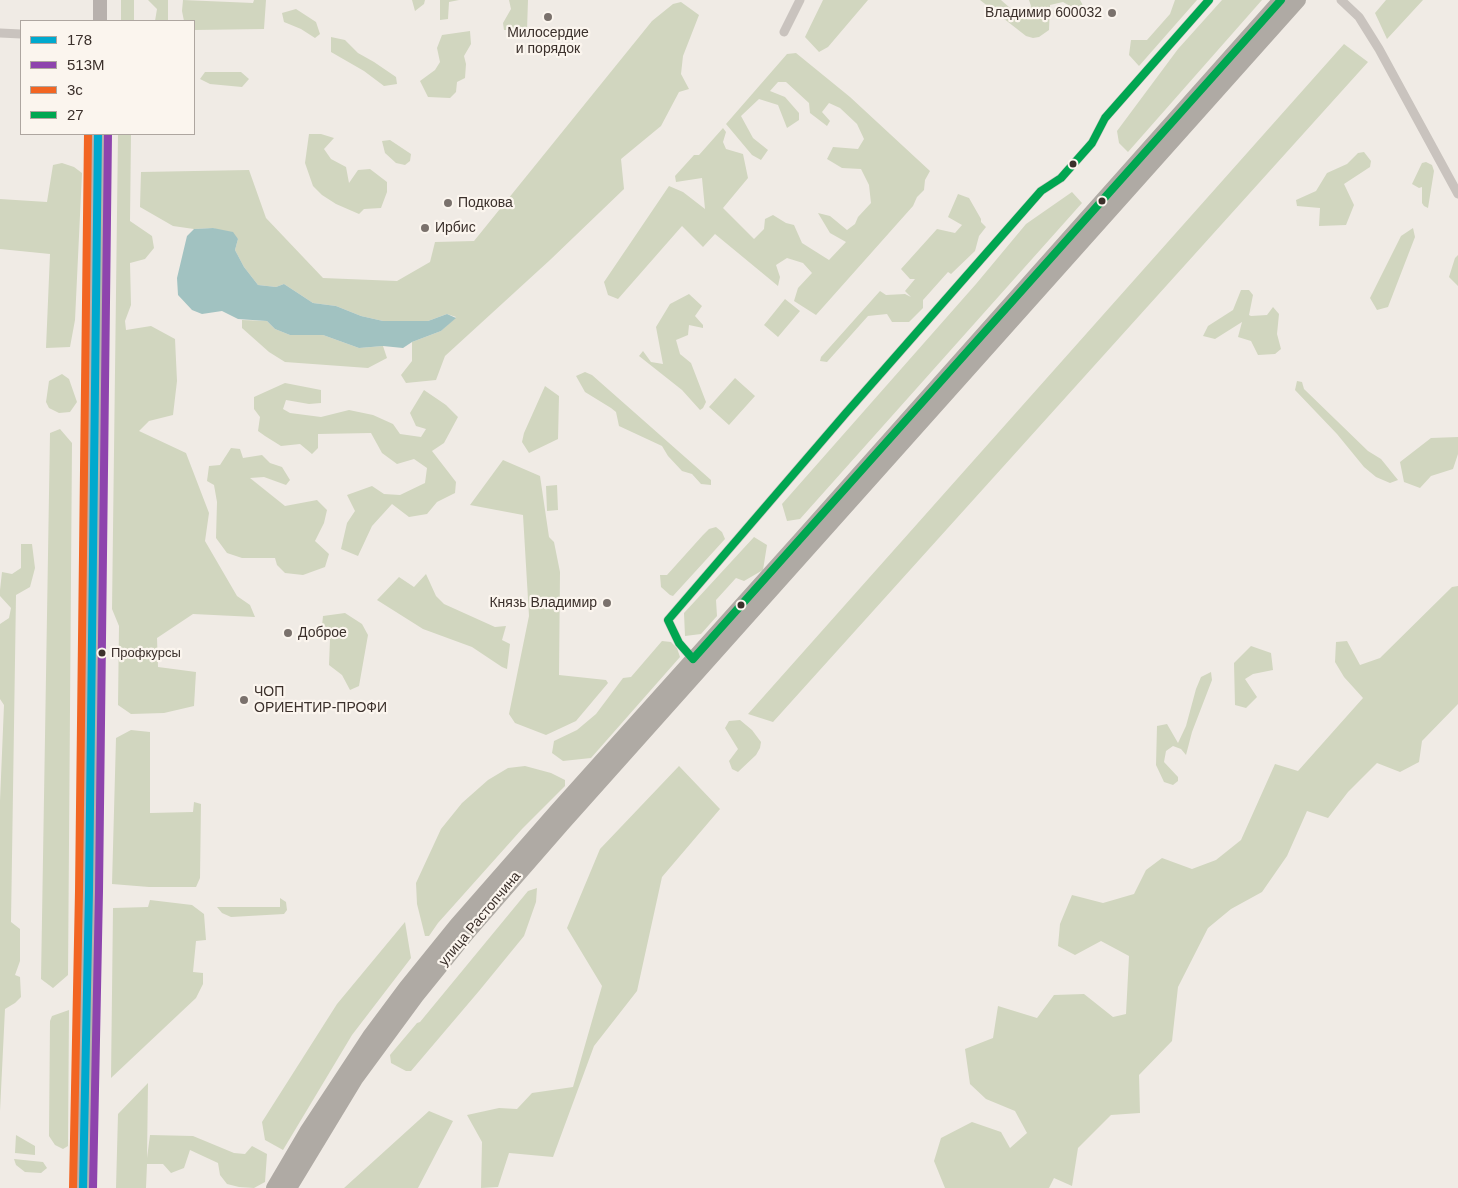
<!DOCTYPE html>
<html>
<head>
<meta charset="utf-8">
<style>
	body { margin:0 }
	#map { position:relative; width:1458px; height:1188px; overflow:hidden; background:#f0ebe5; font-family:Helvetica,sans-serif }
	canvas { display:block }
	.legend { position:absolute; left:20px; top:20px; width:175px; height:115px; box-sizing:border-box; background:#fbf5ee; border:1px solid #aea6a0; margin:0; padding:6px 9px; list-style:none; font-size:15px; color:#3b302b }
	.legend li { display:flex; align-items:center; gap:10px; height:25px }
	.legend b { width:25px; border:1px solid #aea6a0 }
</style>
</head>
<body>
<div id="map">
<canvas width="1458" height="1188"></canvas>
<ul class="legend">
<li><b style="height:6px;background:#00a9ce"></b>178</li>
<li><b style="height:6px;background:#8e44ad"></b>513М</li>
<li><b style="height:6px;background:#f26522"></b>3с</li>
<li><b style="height:6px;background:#00a651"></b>27</li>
</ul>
</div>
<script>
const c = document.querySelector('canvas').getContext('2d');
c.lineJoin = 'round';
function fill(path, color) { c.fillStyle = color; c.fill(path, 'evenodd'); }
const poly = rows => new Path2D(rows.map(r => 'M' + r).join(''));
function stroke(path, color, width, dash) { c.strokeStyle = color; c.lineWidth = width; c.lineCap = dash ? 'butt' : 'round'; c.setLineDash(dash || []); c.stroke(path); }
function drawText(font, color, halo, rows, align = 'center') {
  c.font = font + ' Helvetica,sans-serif'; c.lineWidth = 4.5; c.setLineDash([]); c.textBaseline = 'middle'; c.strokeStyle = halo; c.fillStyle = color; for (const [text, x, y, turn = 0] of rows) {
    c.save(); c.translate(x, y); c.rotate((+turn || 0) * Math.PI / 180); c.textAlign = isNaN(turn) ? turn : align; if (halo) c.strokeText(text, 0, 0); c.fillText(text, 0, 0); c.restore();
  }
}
fill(poly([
	[121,0,134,0,134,21,121,21],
	[148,0,168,0,168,21,155,21,157,9],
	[183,0,253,3,254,0,266,0,264,29,194,30,194,21,184,21,182,11],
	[412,0,425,0,424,4,415,11],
	[440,0,459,0,449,2,448,19,440,20],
	[509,0,528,0,527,30,504,30,503,23,511,9],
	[823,0,868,0,828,47,819,52,805,37],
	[980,0,1001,0,1019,16,1028,18,1031,6,1029,0,1080,0,1085,9,1080,12,1063,2,1050,5,1049,30,1039,37,1033,38,1026,36],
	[1175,0,1197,0,1139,66,1129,55,1131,40,1147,40,1170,14],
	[1222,0,1262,0,1128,152,1119,143,1117,131,1178,49],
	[1386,0,1423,0,1387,39,1375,13],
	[681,2,699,15,683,56,681,74,689,89,679,92,661,126,621,159,624,189,550,260,445,356,436,380,406,383,401,375,412,361,412,342,441,331,456,317,447,314,428,321,383,321,361,316,336,306,313,303,284,284,276,287,258,285,244,267,235,250,238,239,213,228,194,229,173,226,140,207,141,172,249,170,266,218,323,278,397,281,430,262,435,242,474,241,652,21,673,4],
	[296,9,316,22,320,34,315,38,301,29,284,22,282,13],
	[470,31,471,44,464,56,466,64,465,78,457,82,456,92,450,98,428,97,420,81,435,70,440,62,437,48,442,35],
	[331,37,345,40,358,53,374,62,396,77,397,84,384,86,364,71,331,52],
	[1344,44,1368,62,773,722,748,714],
	[796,53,850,97,930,171,925,180,924,190,917,197,913,206,816,315,794,301,798,288,812,273,803,263,787,258,776,265,780,277,778,286,715,234,703,247,682,226,618,299,608,295,604,282,669,186,683,192,705,209,702,178,676,182,675,176,694,155,699,155,723,128,726,132,723,142,726,149,743,154,748,178,723,208,754,239,764,229,765,219,773,215,786,223,794,225,802,243,829,260,846,242,830,233,818,213,830,216,847,230,855,224,858,217,871,203,869,185,861,169,842,168,827,159,833,147,858,149,864,139,857,124,840,108,829,103,822,112,830,121,827,126,810,113,809,103,786,82,778,82,770,91,785,97,799,113,799,120,787,128,778,105,759,99,741,116,753,138,768,150,761,160,752,155,726,124,787,54],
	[205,72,241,72,249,79,242,87,210,84,200,79],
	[118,134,131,134,130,221,152,236,154,248,145,259,130,263,131,305,125,321,126,330,151,326,175,339,177,381,173,415,149,421,139,431,186,453,209,513,205,541,237,596,250,605,255,617,193,614,157,638,158,667,196,672,194,706,164,713,131,714,118,705,119,626,112,609],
	[309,134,321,134,334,138,324,149,331,159,346,167,349,183,358,170,370,169,387,182,387,192,381,208,364,209,359,214,336,204,322,195,313,186,305,163],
	[390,140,411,154,410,161,405,165,396,163,385,153,382,141],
	[1364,152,1371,161,1370,167,1344,184,1354,205,1346,225,1319,226,1320,208,1297,206,1296,200,1316,191,1327,173,1347,164,1358,153],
	[1426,162,1432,165,1434,171,1428,208,1424,206,1422,203,1422,187,1419,188,1412,184,1422,163],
	[62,163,74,167,82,173,75,320,70,347,46,348,50,254,0,249,0,199,47,202,53,165],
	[1072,192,1082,203,800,519,787,521,782,504,976,284,1026,224],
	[958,194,969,198,981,219,981,222,986,227,979,236,975,251,951,274,948,272,923,300,923,308,909,322,892,322,887,314,868,316,827,362,820,361,821,357,880,291,886,295,905,294,911,297,905,291,915,279,910,279,901,269,937,229,955,233,962,225,948,217],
	[1413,228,1415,237,1388,307,1377,310,1370,298,1401,236],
	[1458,255,1458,286,1449,277,1455,258],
	[1241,290,1249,290,1253,295,1249,315,1251,316,1267,315,1273,307,1279,314,1277,334,1281,349,1275,354,1258,355,1251,341,1238,337,1242,322,1215,339,1203,336,1208,326,1233,310],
	[689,294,702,306,695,316,703,325,703,328,689,325,688,335,676,340,680,354,691,363,706,402,703,408,700,410,682,390,639,356,643,351,651,362,663,364,656,327,670,304],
	[785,299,800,311,778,337,764,325],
	[242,320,267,321,275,329,290,335,323,335,359,348,383,346,387,358,368,368,285,362,269,352,242,328],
	[585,372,592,375,711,480,711,485,701,484,692,474,682,471,668,456,662,446,619,426,616,412,611,408,585,392,576,376],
	[62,374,69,379,77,402,70,412,59,413,49,408,46,402,49,381],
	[735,378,755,396,729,425,709,407],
	[1297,381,1302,382,1304,389,1368,451,1381,459,1398,480,1390,483,1376,477,1364,467,1337,434,1295,390],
	[285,383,321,390,321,403,309,404,286,400,283,409,290,413,321,417,349,410,373,415,393,424,400,434,421,437,426,429,416,426,410,413,424,390,446,405,458,417,444,443,432,451,456,482,455,493,437,502,427,514,409,517,392,504,372,526,358,556,341,549,347,523,355,511,347,495,372,486,384,494,400,495,425,483,427,468,414,459,397,464,382,453,371,433,318,434,318,448,312,454,300,444,281,446,265,436,258,431,260,417,254,409,254,397],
	[545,386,559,396,558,439,529,453,522,442,524,433],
	[60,429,72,443,68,975,53,988,41,979,50,433],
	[1458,437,1458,454,1453,469,1431,476,1420,488,1404,482,1400,462,1431,438],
	[231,448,240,449,243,458,262,455,270,463,282,467,290,480,286,485,264,477,250,478,285,506,317,500,327,510,324,523,315,541,329,554,325,567,303,575,285,573,277,565,275,558,242,558,227,553,216,538,217,502,214,485,207,481,209,466,220,465],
	[503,460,540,476,549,537,554,542,560,572,559,675,606,680,608,683,576,721,546,735,515,723,509,714,529,616,523,515,470,505],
	[557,485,558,510,547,511,546,486],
	[716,527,722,532,725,539,673,596,670,595,661,587,660,575,667,575,703,535,709,529],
	[754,537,767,545,763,570,744,581,736,578,716,600,717,616,701,634,685,636,684,613],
	[21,544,32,544,35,568,30,587,16,595,11,922,20,929,20,961,15,975,20,977,21,997,15,1003,5,1009,0,1111,0,801,4,705,0,699,0,624,9,618,11,608,0,596,0,590,2,572,12,574,21,568],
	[426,574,436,596,444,604,495,627,506,626,502,640,510,644,507,669,502,667,472,647,423,629,377,600,399,577,414,587],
	[1458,586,1458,704,1422,741,1419,762,1400,772,1377,763,1348,792,1328,818,1307,811,1287,856,1262,892,1231,909,1208,928,1178,987,1172,1041,1139,1075,1140,1113,1111,1115,1078,1148,1072,1186,1054,1178,1049,1188,945,1188,934,1161,941,1138,972,1122,1001,1132,1010,1148,1027,1133,1015,1111,986,1099,970,1084,965,1049,993,1038,998,1006,1037,1018,1054,995,1084,994,1113,1017,1126,1014,1129,956,1101,941,1075,955,1058,946,1060,924,1072,895,1103,903,1134,894,1146,870,1162,858,1192,869,1216,860,1241,840,1275,764,1298,771,1363,698,1344,677,1335,662,1336,642,1347,641,1360,665,1380,658,1452,587],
	[345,613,362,624,368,635,359,686,350,690,342,675,329,665,330,639,321,636,323,616],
	[662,641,671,642,677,648,680,657,591,758,563,761,552,753,554,741,577,730,596,714,623,678,631,677],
	[1251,646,1271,653,1273,670,1253,674,1245,679,1257,697,1246,708,1235,705,1234,663],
	[1211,672,1212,680,1192,732,1186,755,1181,749,1173,746,1166,751,1164,762,1178,777,1178,781,1173,785,1164,782,1156,765,1157,726,1167,724,1178,743,1186,726,1196,689,1201,677],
	[740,720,752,730,761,742,760,748,756,755,738,772,732,769,729,761,738,749,725,728,729,721],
	[131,730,150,732,150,813,193,812,194,802,201,804,200,878,196,887,149,887,112,884,116,738],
	[525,766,551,773,565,780,565,786,522,829,438,923,429,936,425,936,417,904,416,883,441,829,462,803,488,780,508,768],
	[679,766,720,809,662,877,637,991,594,1046,553,1157,509,1153,498,1187,481,1188,482,1142,467,1115,499,1108,517,1109,532,1093,573,1087,602,986,567,928,600,849],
	[537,888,536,902,524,936,479,991,411,1071,406,1071,391,1063,390,1055,417,1023,420,1022,528,891],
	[280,898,286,902,287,910,284,914,231,917,222,913,217,907,280,907],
	[150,900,192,905,204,914,206,940,196,941,193,972,203,973,203,984,196,998,111,1078,113,908,148,907],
	[405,922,411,958,352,1035,283,1150,265,1140,262,1122,337,1004],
	[69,1010,68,1146,63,1149,55,1145,49,1136,50,1021,52,1016],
	[148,1083,147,1158,150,1135,193,1136,234,1153,245,1154,252,1146,267,1154,265,1182,254,1188,239,1187,227,1184,220,1175,218,1163,190,1150,184,1168,171,1173,163,1164,147,1164,146,1188,116,1188,118,1114],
	[429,1111,453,1121,418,1188,344,1188],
	[16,1135,35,1146,35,1155,15,1153],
	[14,1159,43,1162,47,1168,41,1173,25,1172,16,1165]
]), '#d1d6bf');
fill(poly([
	[213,228,233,232,238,239,235,250,244,267,258,285,276,287,284,284,313,303,336,306,361,316,383,321,428,321,447,314,456,318,441,331,412,342,403,348,383,346,359,348,323,335,290,335,275,329,267,321,238,319,222,311,202,314,192,310,178,295,177,278,187,236,194,229]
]), '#a1c2c1');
stroke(poly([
	[1341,0,1359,17,1379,49,1458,194],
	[784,32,800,0],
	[0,33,21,34],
	[693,659,679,643,668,620,846,413,1041,191,1061,178,1092,143,1105,118,1209,0]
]), '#c9c3be', 9);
stroke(poly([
	[100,21,100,0],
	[83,1188,89,891,98,134]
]), '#b8b1ad', 14);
stroke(poly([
	[274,1188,307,1132,371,1035,406,988,457,925,557,811,802,538,1281,0],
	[289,1188,355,1079,416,996,467,933,562,824,1298,0]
]), '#afaaa4', 16);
stroke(poly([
	[83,1188,89,891,98,134]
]), '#00a9ce', 8);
stroke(poly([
	[93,1188,99,891,108,134]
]), '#8e44ad', 8);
stroke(poly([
	[73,1188,79,891,88,134]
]), '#f26522', 8);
stroke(poly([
	[693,659,1281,0],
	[693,659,679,643,668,620,846,413,1041,191,1061,178,1092,143,1105,118,1209,0]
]), '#00a651', 8);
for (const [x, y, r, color] of [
	[1112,13,5,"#7a716c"],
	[548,17,5,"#7a716c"],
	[1073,164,4.5,"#3b302b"],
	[1102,201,4.5,"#3b302b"],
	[448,203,5,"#7a716c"],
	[425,228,5,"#7a716c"],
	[607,603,5,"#7a716c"],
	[741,605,4.5,"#3b302b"],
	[288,633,5,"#7a716c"],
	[102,653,4.5,"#3b302b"],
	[244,700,5,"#7a716c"]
]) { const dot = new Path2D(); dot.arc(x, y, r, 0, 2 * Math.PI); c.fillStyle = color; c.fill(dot); stroke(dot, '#fbf5ee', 2); }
drawText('13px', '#3b302b', '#fbf5ee', [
	["Профкурсы",111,653]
], 'left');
drawText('14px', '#3b302b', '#fbf5ee', [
	["Владимир 600032",1102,13,"right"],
	["Милосердие",548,33,"center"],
	["и порядок",548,49,"center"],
	["Подкова",458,203],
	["Ирбис",435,228],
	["Князь Владимир",597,603,"right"],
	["Доброе",298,633],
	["ЧОП",254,692],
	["ОРИЕНТИР-ПРОФИ",254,708]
], 'left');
drawText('14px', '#3b302b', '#fbf5ee', [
	["улица Растопчина",480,919,-50]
]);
</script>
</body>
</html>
